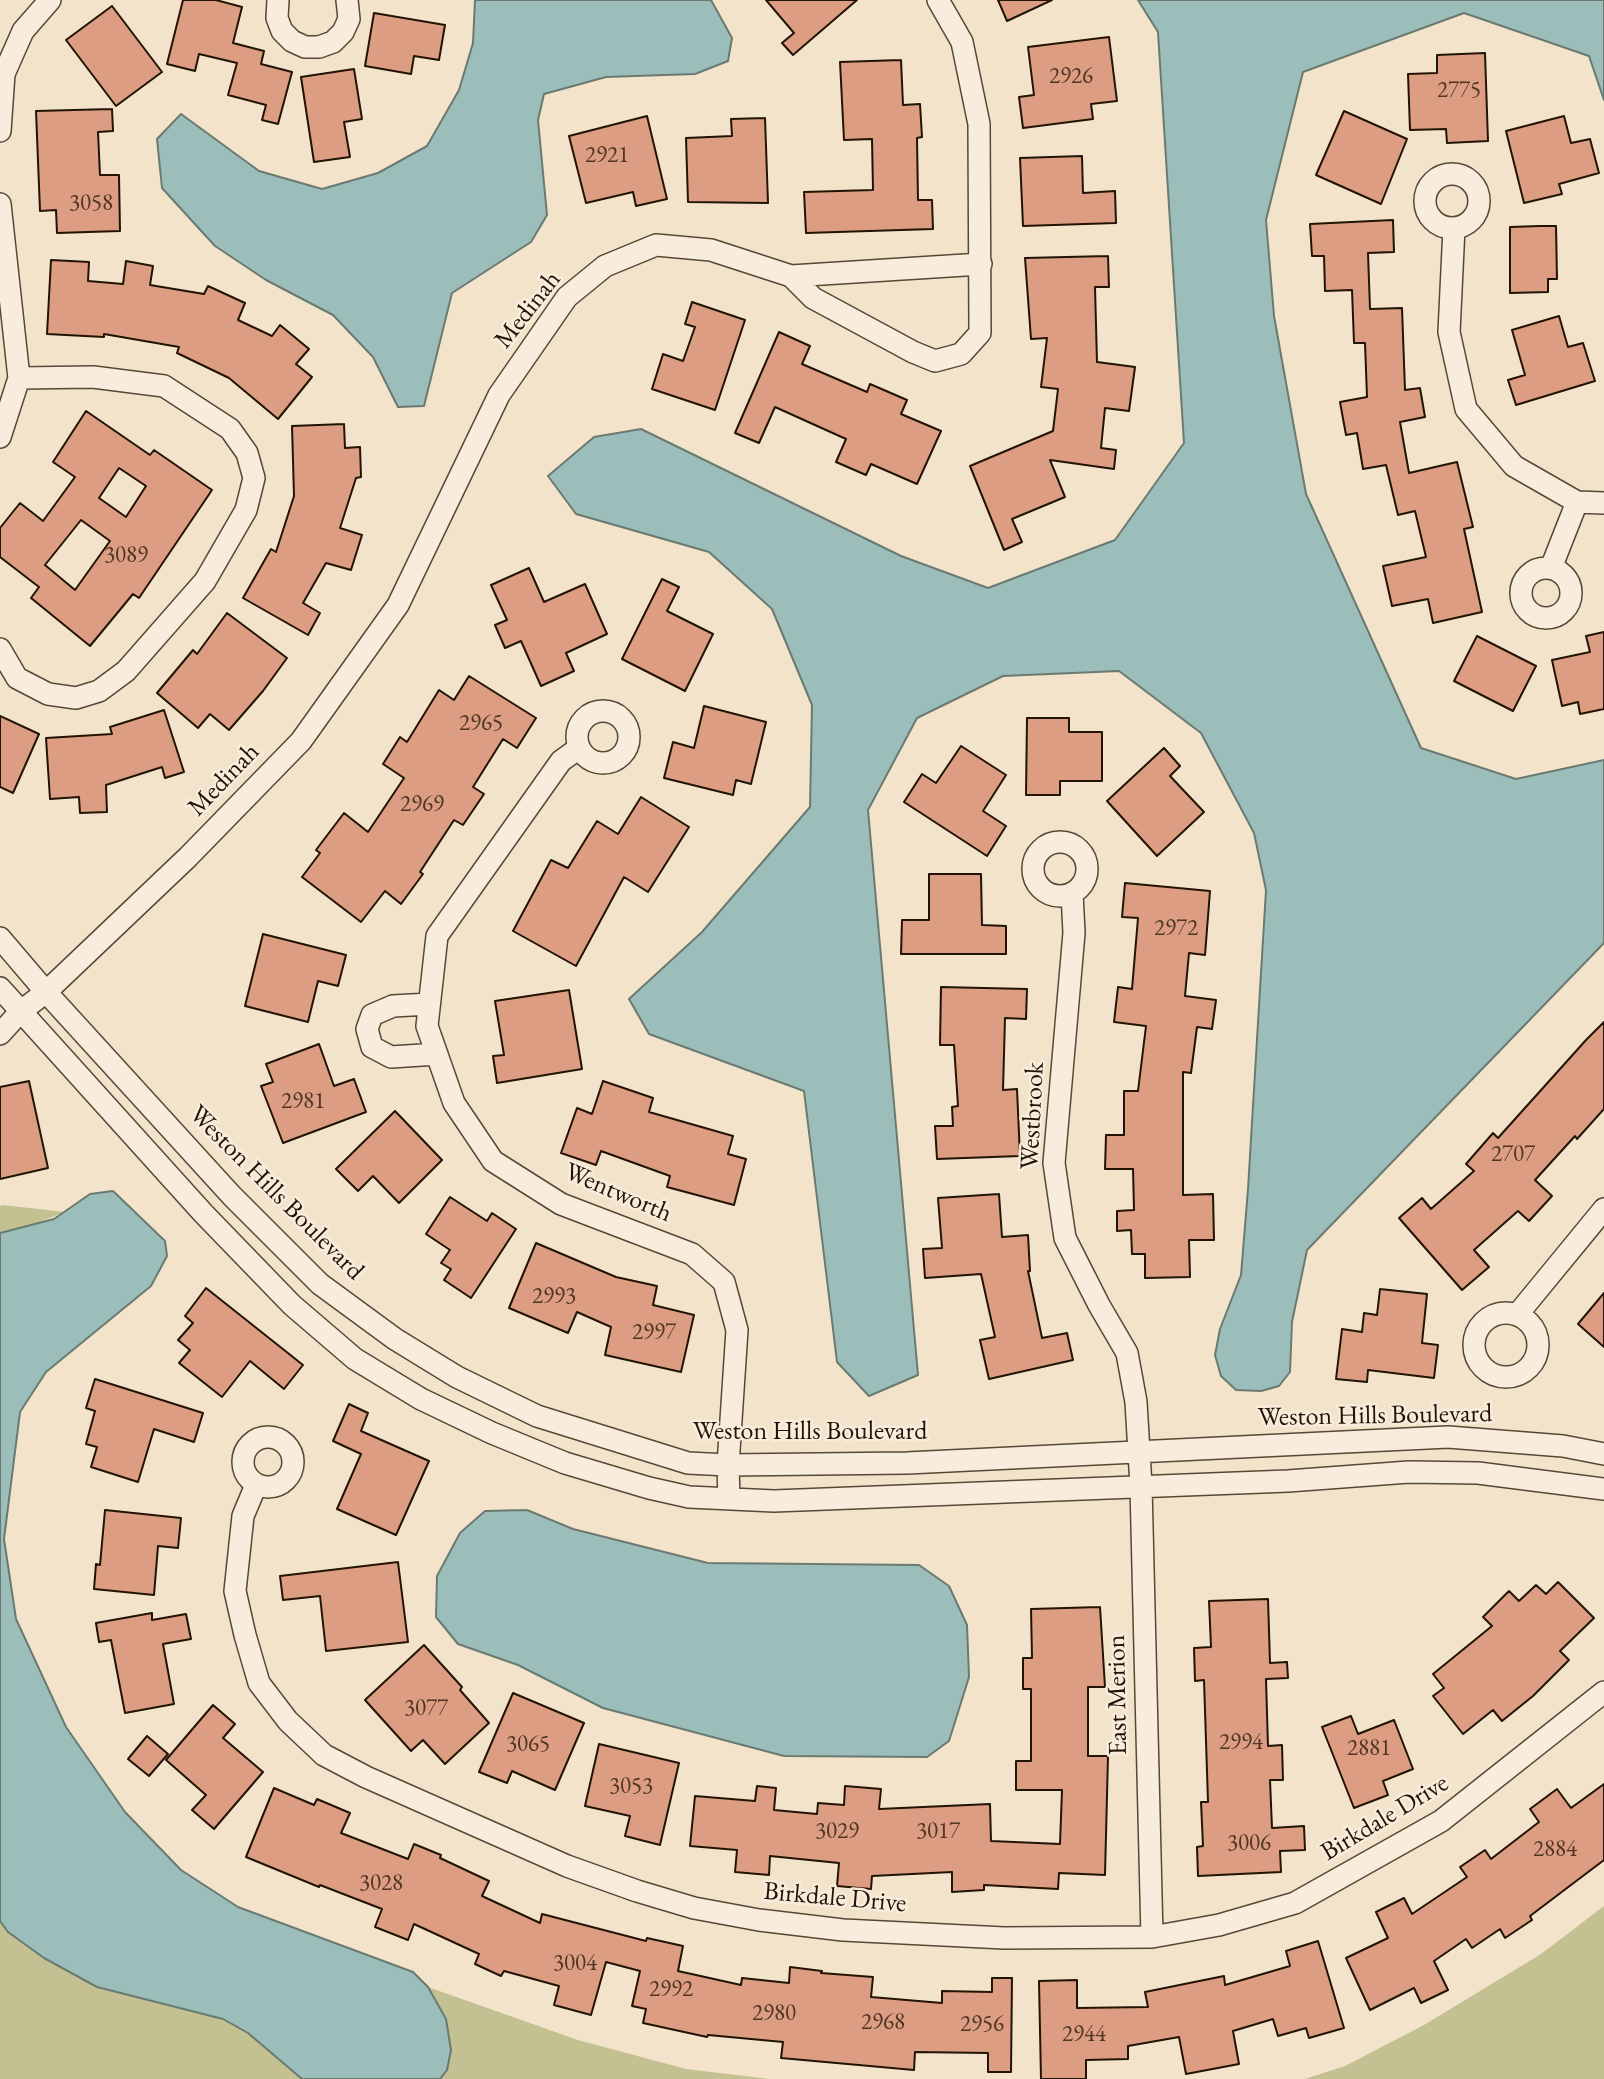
<!DOCTYPE html>
<html>
<head>
<meta charset="utf-8">
<style>
	body { margin:0 }
	canvas { display:block; background:#f4e3cb }
</style>
</head>
<body>
<canvas width="1604" height="2079"></canvas>
<script>
const c = document.querySelector('canvas').getContext('2d');
c.lineJoin = 'round';
function fill(path, color) { c.fillStyle = color; c.fill(path, 'evenodd'); }
const poly = rows => new Path2D(rows.map(r => 'M' + r).join(''));
function stroke(path, color, width, dash) { c.strokeStyle = color; c.lineWidth = width; c.lineCap = dash ? 'butt' : 'round'; c.setLineDash(dash || []); c.stroke(path); }
function drawText(font, color, halo, rows, align = 'center') {
  c.font = font + ' "EB Garamond",serif'; c.lineWidth = 5; c.setLineDash([]); c.textBaseline = 'middle'; c.strokeStyle = halo; c.fillStyle = color; for (const [text, x, y, turn = 0] of rows) {
    c.save(); c.translate(x, y); c.rotate((+turn || 0) * Math.PI / 180); c.textAlign = isNaN(turn) ? turn : align; if (halo) c.strokeText(text, 0, 0); c.fillText(text, 0, 0); c.restore();
  }
}
fill(poly([
	[3,1205,65,1212,0,1237,0,1206],
	[1604,1906,1604,2079,1305,2079,1345,2066,1424,2025,1541,1954],
	[0,1921,8,1932,97,1987,223,2019,248,2033,302,2079,0,2079],
	[428,1987,578,2040,686,2069,770,2079,440,2079,447,2070,446,2019]
]), '#c3c192');
const water = poly([
	[475,0,711,0,732,38,728,61,695,74,606,77,544,94,538,120,547,215,531,242,452,293,424,406,398,407,373,357,333,315,266,280,215,246,162,188,157,139,181,114,259,171,322,189,378,173,427,146,459,90,473,43,475,0],
	[1138,0,1604,0,1604,100,1589,56,1464,13,1303,72,1266,220,1274,316,1306,494,1421,748,1516,779,1604,760,1604,943,1307,1250,1292,1322,1290,1372,1279,1386,1261,1391,1236,1390,1221,1376,1215,1355,1220,1329,1241,1275,1248,1189,1266,890,1254,833,1201,733,1119,671,1003,676,917,718,868,810,918,1375,869,1396,837,1362,804,1091,649,1034,629,999,702,932,810,807,812,705,772,609,709,552,576,514,548,476,594,437,641,429,901,556,988,588,1115,540,1184,443,1158,32,1138,0],
	[113,1191,165,1241,167,1256,151,1286,46,1372,20,1412,4,1539,16,1619,66,1727,125,1812,181,1870,238,1907,413,1972,428,1987,446,2019,451,2050,447,2070,440,2079,302,2079,248,2033,223,2019,97,1987,44,1958,8,1932,0,1921,0,1233,54,1219,90,1194,113,1191],
	[527,1510,573,1529,708,1563,919,1565,949,1586,967,1625,969,1677,949,1741,927,1757,784,1756,603,1708,518,1665,458,1644,436,1617,437,1576,460,1533,485,1511,527,1510]
]);
fill(water, '#9cbeba');
stroke(water, '#6b7a71', 2);
const building = poly([
	[183,0,216,0,242,7,233,43,264,51,261,64,292,72,278,124,262,120,266,105,228,95,237,63,199,54,195,71,167,64,183,0],
	[766,0,857,0,793,55,782,43,794,33,766,0],
	[998,0,1052,0,1007,21,998,0],
	[112,6,162,72,116,106,66,40,112,6],
	[374,13,445,25,439,60,414,56,411,74,365,66,374,13],
	[1109,37,1117,101,1091,104,1093,119,1023,128,1019,97,1034,95,1028,47,1109,37],
	[1485,53,1488,141,1447,143,1446,129,1410,130,1408,74,1437,73,1437,55,1485,53],
	[901,60,903,105,920,104,922,137,917,138,918,200,932,200,933,229,806,233,804,192,873,190,872,139,844,140,840,62,901,60],
	[354,69,362,119,344,122,350,157,314,162,301,77,354,69],
	[112,109,113,131,98,132,100,175,119,175,120,231,57,233,56,210,40,211,36,111,112,109],
	[1344,111,1407,139,1381,204,1316,175,1344,111],
	[647,116,667,199,636,206,633,192,586,203,569,136,647,116],
	[1564,116,1571,143,1590,139,1599,173,1559,184,1562,194,1524,203,1506,131,1564,116],
	[765,118,768,203,688,202,686,138,732,136,731,119,765,118],
	[1082,156,1083,193,1115,191,1116,223,1023,226,1020,158,1082,156],
	[1393,220,1394,252,1368,253,1370,309,1402,308,1405,390,1420,388,1425,417,1400,422,1409,473,1457,462,1473,527,1464,529,1482,612,1433,623,1428,599,1392,606,1383,566,1426,557,1415,511,1398,515,1386,465,1363,469,1357,433,1346,435,1340,402,1367,397,1365,343,1354,343,1352,290,1325,291,1324,256,1312,256,1310,224,1393,220],
	[1540,226,1556,226,1557,279,1548,279,1548,292,1510,293,1510,227,1540,226],
	[1108,256,1109,287,1095,287,1097,362,1135,367,1129,411,1105,408,1101,448,1116,450,1114,469,1050,460,1065,497,1012,519,1022,542,1004,550,970,466,1053,431,1058,389,1041,387,1047,338,1031,339,1025,258,1108,256],
	[51,260,89,262,88,281,123,284,126,261,153,266,150,285,204,294,208,286,245,303,238,320,272,336,280,325,309,349,296,364,312,377,278,419,229,378,177,353,179,347,104,334,104,337,47,334,51,260],
	[692,302,745,320,715,410,652,389,663,354,683,361,695,327,685,324,692,302],
	[1559,316,1568,347,1583,343,1595,381,1516,405,1508,380,1525,375,1512,330,1559,316],
	[779,332,810,346,802,364,867,392,870,384,907,400,901,414,941,431,917,484,871,464,866,475,836,462,846,439,775,407,759,443,735,433,779,332],
	[86,411,150,455,154,450,212,490,139,598,133,594,90,646,31,598,39,587,0,557,0,528,20,503,43,521,75,477,53,462,86,411],
	[119,468,146,486,126,517,99,498,119,468],
	[81,520,110,541,75,590,45,565,81,520],
	[344,424,345,448,360,447,361,477,356,478,340,528,362,535,351,570,326,563,303,603,320,613,308,635,243,598,271,549,276,552,294,496,292,426,344,424],
	[529,568,544,602,585,584,607,634,566,653,574,671,541,686,521,641,505,648,495,625,507,620,491,585,529,568],
	[662,579,679,587,667,611,713,634,685,691,622,659,662,579],
	[227,613,287,658,263,691,229,730,210,714,198,728,157,693,193,650,197,654,227,613],
	[1604,632,1604,709,1580,714,1578,702,1562,706,1552,660,1590,652,1586,636,1604,632],
	[1477,636,1536,666,1513,711,1454,681,1477,636],
	[469,676,536,718,517,748,503,739,473,787,484,794,463,825,454,820,420,872,423,874,401,904,385,891,361,922,302,877,320,853,316,850,344,813,368,832,404,778,383,764,400,737,407,742,439,690,454,700,469,676],
	[704,706,766,722,751,784,736,780,733,795,664,778,673,742,694,748,704,706],
	[164,710,184,772,165,778,162,767,106,785,107,812,80,813,79,797,50,799,46,738,112,734,110,727,164,710],
	[0,716,39,734,13,793,0,787,0,716],
	[1027,718,1069,718,1069,732,1102,732,1102,781,1060,781,1060,795,1026,795,1027,718],
	[961,746,1006,775,983,811,1006,826,987,856,904,802,922,774,936,783,961,746],
	[1164,748,1180,766,1170,776,1204,812,1157,856,1107,801,1164,748],
	[641,797,689,827,648,892,624,877,576,966,513,931,551,860,568,868,597,821,618,834,641,797],
	[929,874,981,874,982,925,1006,926,1006,954,901,954,902,920,929,920,929,874],
	[1125,883,1210,891,1205,955,1189,953,1185,996,1216,1000,1212,1029,1197,1027,1191,1073,1183,1072,1183,1195,1213,1194,1214,1240,1189,1240,1190,1277,1145,1278,1145,1254,1132,1254,1131,1230,1117,1231,1117,1211,1134,1210,1133,1169,1105,1169,1106,1135,1124,1135,1124,1091,1138,1091,1146,1026,1114,1022,1118,987,1132,989,1138,918,1122,917,1125,883],
	[263,934,346,955,338,986,318,981,308,1022,245,1006,263,934],
	[941,987,1027,989,1026,1019,1005,1018,1003,1090,1017,1089,1020,1156,937,1159,935,1126,953,1126,952,1107,958,1106,954,1045,940,1045,941,987],
	[569,990,582,1069,497,1083,493,1056,504,1055,495,1001,569,990],
	[1604,1022,1604,1109,1577,1139,1575,1136,1535,1180,1552,1196,1529,1221,1518,1211,1474,1250,1489,1267,1462,1290,1399,1218,1422,1198,1431,1209,1474,1171,1466,1164,1493,1133,1498,1138,1586,1040,1604,1022],
	[319,1044,334,1086,354,1079,366,1112,283,1143,261,1086,273,1082,266,1064,319,1044],
	[29,1081,48,1168,0,1179,0,1087,29,1081],
	[603,1081,653,1098,649,1112,733,1136,728,1154,746,1159,734,1205,667,1187,670,1176,601,1151,596,1165,561,1153,577,1108,592,1114,603,1081],
	[395,1111,442,1160,399,1203,373,1176,358,1191,336,1169,395,1111],
	[999,1194,1002,1237,1028,1235,1030,1271,1028,1271,1042,1338,1067,1333,1073,1360,989,1379,980,1340,995,1337,981,1274,925,1278,923,1249,942,1248,938,1198,999,1194],
	[450,1197,487,1221,492,1213,516,1229,471,1298,444,1280,451,1269,441,1263,450,1250,426,1234,450,1197],
	[536,1243,616,1277,657,1286,653,1305,694,1315,681,1372,605,1355,611,1327,577,1312,568,1333,509,1308,536,1243],
	[206,1288,303,1365,284,1389,250,1361,222,1397,179,1363,190,1350,178,1340,193,1323,185,1316,206,1288],
	[1380,1289,1427,1294,1422,1343,1438,1345,1434,1378,1368,1370,1367,1382,1336,1379,1342,1329,1362,1332,1364,1313,1377,1315,1380,1289],
	[1604,1293,1604,1347,1578,1324,1604,1293],
	[95,1379,203,1413,194,1442,154,1429,138,1482,91,1467,97,1447,86,1444,95,1411,86,1408,95,1379],
	[349,1404,368,1413,361,1431,429,1461,396,1535,337,1509,361,1454,333,1441,349,1404],
	[105,1510,181,1518,178,1548,158,1546,154,1595,94,1589,96,1564,100,1565,105,1510],
	[398,1562,408,1642,326,1651,320,1596,283,1600,280,1576,398,1562],
	[1558,1582,1594,1618,1560,1651,1569,1660,1533,1696,1502,1721,1493,1710,1463,1734,1433,1696,1444,1688,1433,1674,1492,1626,1483,1617,1509,1591,1519,1601,1536,1585,1546,1594,1558,1582],
	[1268,1599,1270,1663,1287,1662,1288,1678,1266,1679,1268,1746,1282,1745,1283,1780,1270,1780,1272,1828,1304,1826,1305,1850,1280,1851,1281,1872,1198,1876,1197,1847,1203,1846,1201,1802,1208,1802,1204,1680,1195,1681,1194,1648,1211,1647,1209,1601,1268,1599],
	[1100,1607,1105,1687,1088,1687,1088,1756,1108,1756,1105,1875,1059,1873,1058,1889,984,1885,984,1890,952,1892,952,1872,872,1876,871,1889,837,1886,839,1863,770,1856,769,1875,735,1872,737,1850,690,1846,695,1796,755,1801,757,1786,776,1788,774,1810,817,1814,818,1803,844,1805,845,1786,881,1789,879,1809,990,1804,991,1841,1060,1844,1062,1790,1016,1790,1016,1761,1031,1761,1031,1689,1023,1689,1023,1658,1032,1658,1031,1609,1100,1607],
	[152,1613,152,1620,186,1614,191,1639,163,1644,174,1704,125,1713,111,1640,99,1642,96,1623,152,1613],
	[424,1645,462,1687,460,1690,489,1723,445,1764,423,1740,411,1751,365,1700,424,1645],
	[513,1693,584,1723,555,1790,512,1771,507,1783,479,1772,513,1693],
	[213,1705,235,1724,223,1738,263,1772,214,1829,192,1810,206,1795,166,1760,213,1705],
	[1351,1716,1358,1734,1394,1720,1413,1769,1383,1781,1388,1795,1354,1808,1322,1727,1351,1716],
	[147,1736,168,1754,149,1776,128,1759,147,1736],
	[599,1744,679,1763,660,1845,625,1836,630,1816,585,1806,599,1744],
	[1604,1784,1604,1860,1530,1916,1532,1920,1505,1938,1500,1929,1472,1948,1466,1939,1434,1961,1448,1990,1421,2003,1414,1988,1370,2010,1346,1958,1388,1938,1376,1912,1404,1898,1412,1914,1467,1877,1460,1867,1485,1850,1491,1859,1539,1822,1530,1809,1557,1789,1571,1808,1604,1784],
	[274,1788,314,1805,317,1799,350,1813,341,1833,408,1859,414,1844,441,1855,440,1858,489,1881,482,1896,540,1923,542,1914,646,1941,647,1938,683,1946,678,1971,741,1985,742,1978,789,1983,790,1967,822,1971,821,1973,873,1977,871,1997,942,2003,942,1991,992,1992,992,1978,1012,1978,1011,2072,988,2072,988,2053,915,2052,914,2070,781,2058,783,2042,708,2035,707,2037,643,2023,646,2009,632,2006,640,1971,606,1962,591,2015,554,2005,559,1986,504,1971,501,1976,475,1964,479,1954,414,1924,408,1940,375,1927,382,1909,320,1885,319,1887,246,1857,274,1788],
	[1318,1941,1344,2028,1309,2038,1306,2028,1278,2036,1273,2019,1233,2031,1239,2064,1186,2074,1179,2037,1128,2046,1128,2059,1086,2060,1086,2079,1041,2079,1039,1981,1077,1980,1077,2008,1148,2007,1145,1992,1224,1976,1225,1985,1290,1966,1286,1951,1318,1941]
]);
fill(building, '#dc9d82');
stroke(building, '#211404', 2);
const street = poly([
	[278,0,277,18,282,31,292,41,305,47,319,47,333,42,343,32,349,19,347,0],
	[0,131,4,74,23,31,50,0],
	'1425 201a27 27 0 1 1 54 0a27 27 0 1 1-54 0Z',
	[0,204,19,378,0,437],
	[1454,228,1449,332,1466,409,1514,466,1577,502,1604,503],
	[791,276,981,264],
	'1521 593a25 25 0 1 1 50 0a25 25 0 1 1-50 0Z',
	[1551,568,1577,502],
	[0,649,17,678,48,694,76,698,99,691,126,671,205,581,246,510,254,478,247,453,230,429,164,386,93,377,19,378],
	'577 737a26 26 0 1 1 52 0a26 26 0 1 1-52 0Z',
	[579,748,561,761,437,936,427,1026,454,1103,493,1161,561,1204,692,1254,724,1282,737,1330,728,1465,729,1499],
	'1033 869a27 27 0 1 1 54 0a27 27 0 1 1-54 0Z',
	[1072,893,1074,933,1054,1163,1065,1238,1099,1305,1127,1353,1136,1402,1141,1486,1152,1937],
	[0,938,46,992,232,1196,320,1284,395,1339,457,1377,537,1416,688,1463,728,1465,907,1463,1448,1437,1563,1446,1604,1454],
	[0,988,203,1213,292,1305,355,1359,421,1399,492,1433,565,1463,649,1488,689,1497,774,1501,1288,1481,1409,1472,1478,1473,1604,1489],
	[429,1004,393,1006,372,1015,367,1029,372,1047,391,1057,437,1054],
	[0,1034,20,1012,46,992,188,857,301,741,398,605,499,395,567,297,605,266,656,245,711,250,791,276,813,298,913,352,935,361,961,354,980,333,979,124,962,42,938,0],
	'1474 1345a32 32 0 1 1 64 0a32 32 0 1 1-64 0Z',
	[1517,1315,1604,1209],
	'243 1462a25 25 0 1 1 50 0a25 25 0 1 1-50 0Z',
	[256,1485,243,1516,235,1591,245,1635,259,1683,288,1721,324,1755,366,1777,567,1866,637,1891,694,1908,759,1920,843,1930,1004,1938,1152,1937,1219,1925,1295,1903,1441,1821,1604,1692]
]);
stroke(street, '#564836', 24);
stroke(street, '#f8eddd', 21);
drawText('23px', '#503624', null, [
	["2926",1071,77],
	["2775",1459,91],
	["2921",607,156],
	["3058",91,204],
	["3089",126,556],
	["2965",481,724],
	["2969",422,805],
	["2972",1176,929],
	["2981",303,1102],
	["2707",1513,1155],
	["2993",554,1297],
	["2997",654,1333],
	["3077",426,1709],
	["2994",1241,1743],
	["3065",528,1745],
	["2881",1369,1749],
	["3053",631,1787],
	["3029",837,1832],
	["3017",938,1832],
	["3006",1249,1844],
	["2884",1555,1850],
	["3028",381,1884],
	["3004",575,1964],
	["2992",671,1990],
	["2980",774,2014],
	["2968",883,2023],
	["2956",982,2025],
	["2944",1084,2035]
]);
drawText('26px', '#211404', '#f8eddd', [
	["Medinah",528,310,-52],
	["Medinah",224,780,-46],
	["Westbrook",1033,1116,-87],
	["Weston Hills Boulevard",276,1193,45],
	["Wentworth",618,1193,23],
	["Weston Hills Boulevard",1375,1416,-1],
	["Weston Hills Boulevard",810,1432],
	["East Merion",1118,1695,-91],
	["Birkdale Drive",1385,1818,-31],
	["Birkdale Drive",835,1898,5]
]);
</script>
</body>
</html>
